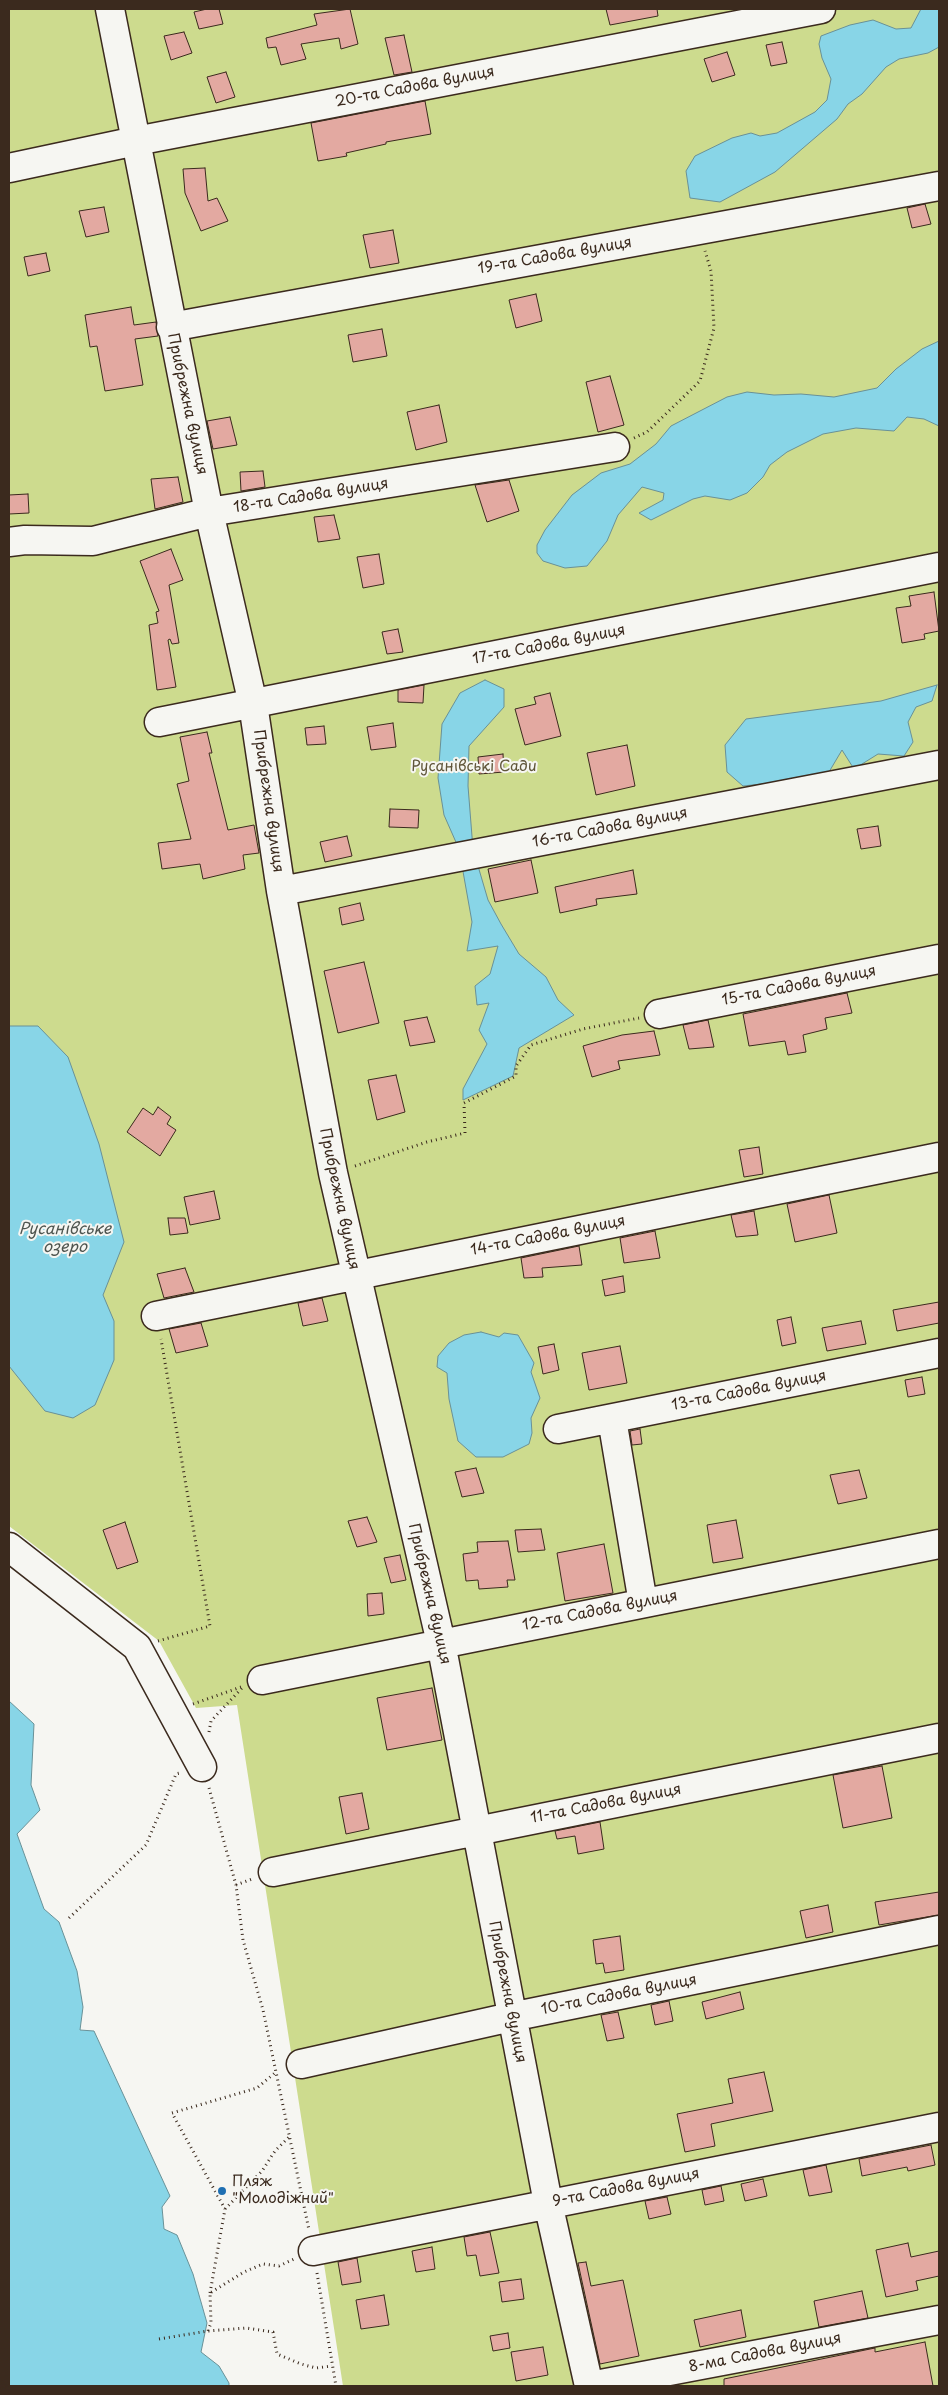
<!DOCTYPE html>
<html>
<head>
<meta charset="utf-8">
<style>
	body { margin:0 }
	#map { position:relative; width:948px; height:2395px; overflow:hidden; background:#f6f6f2; font-family:"Playpen Sans",sans-serif }
	canvas { display:block }
	.frame { position:absolute; inset:0; border:10px solid #3b2a1e; pointer-events:none }
</style>
</head>
<body>
<div id="map">
<canvas width="948" height="2395"></canvas>
<div class="frame"></div>
</div>
<script>
const c = document.querySelector('canvas').getContext('2d');
c.lineJoin = 'round';
function fill(path, color) { c.fillStyle = color; c.fill(path, 'evenodd'); }
const poly = rows => new Path2D(rows.map(r => 'M' + r).join(''));
function stroke(path, color, width, dash) { c.strokeStyle = color; c.lineWidth = width; c.lineCap = dash ? 'butt' : 'round'; c.setLineDash(dash || []); c.stroke(path); }
function drawText(font, color, halo, rows, align = 'center') {
  c.font = font + ' "Playpen Sans",sans-serif'; c.lineWidth = 4; c.setLineDash([]); c.textBaseline = 'middle'; c.strokeStyle = halo; c.fillStyle = color; for (const [text, x, y, turn = 0] of rows) {
    c.save(); c.translate(x, y); c.rotate((+turn || 0) * Math.PI / 180); c.textAlign = isNaN(turn) ? turn : align; if (halo) c.strokeText(text, 0, 0); c.fillText(text, 0, 0); c.restore();
  }
}
fill(poly([
	[9,9,939,9,939,2386,343,2386,237,1705,196,1708,159,1641,9,1526]
]), '#cddb8e');
const water = poly([
	[921,9,939,9,939,47,928,53,899,59,886,67,862,94,848,104,837,119,775,172,720,202,690,198,686,171,695,156,732,138,751,133,760,136,777,133,815,112,827,100,831,79,822,58,819,44,821,36,850,25,873,20,896,29,911,28,921,9],
	[939,341,939,426,924,419,907,417,894,431,856,428,823,434,787,452,770,465,763,477,747,493,730,500,705,496,693,499,651,520,639,513,663,500,664,493,642,487,618,515,607,541,587,566,565,568,543,561,537,553,537,545,545,530,572,495,601,473,630,464,656,444,671,426,727,397,747,392,774,395,801,394,834,397,877,388,896,369,922,349,939,341],
	[485,680,504,689,504,707,469,746,468,786,473,849,488,900,501,924,519,954,546,977,558,1000,574,1015,519,1048,513,1076,463,1100,463,1089,487,1044,479,1030,489,1003,477,1005,475,986,490,974,498,946,467,951,472,922,459,849,444,815,438,778,442,724,460,693,485,680],
	[937,685,932,701,916,707,908,722,913,742,904,756,878,754,854,769,842,750,826,777,743,786,727,772,725,745,746,719,881,701,937,685],
	[9,1026,38,1026,68,1057,99,1144,124,1242,103,1295,114,1321,114,1360,95,1405,73,1418,45,1411,9,1366,9,1026],
	[481,1332,499,1337,504,1333,518,1335,534,1363,531,1372,540,1398,531,1418,532,1433,529,1444,503,1457,476,1457,458,1441,449,1399,447,1373,437,1367,438,1356,449,1343,464,1335,481,1332],
	[9,1701,34,1724,31,1785,40,1810,17,1834,44,1909,59,1922,77,1971,83,2007,80,2030,94,2031,170,2196,162,2207,164,2229,177,2235,193,2274,207,2323,201,2352,219,2366,229,2383,229,2386,9,2386,9,1701]
]);
fill(water, '#88d5e7');
stroke(water, '#699197', 1);
const building = poly([
	[207,9,219,9,223,24,199,29,194,12,207,9],
	[350,9,358,44,341,49,339,38,301,44,306,59,281,65,276,47,268,48,266,38,317,25,314,14,350,9],
	[606,9,657,9,658,16,610,25,606,9],
	[184,32,192,53,171,60,164,36,184,32],
	[404,35,412,72,394,75,385,38,404,35],
	[782,42,787,63,771,66,766,45,782,42],
	[727,52,735,75,712,82,704,59,727,52],
	[226,72,235,97,216,103,207,77,226,72],
	[425,101,431,134,386,142,386,144,346,153,347,156,318,161,311,123,425,101],
	[205,168,208,201,217,198,228,221,201,231,185,193,183,169,205,168],
	[925,204,931,224,912,228,907,208,925,204],
	[104,207,109,232,86,237,79,211,104,207],
	[393,230,399,263,370,268,363,235,393,230],
	[46,253,50,271,28,276,24,257,46,253],
	[536,294,542,321,516,328,509,300,536,294],
	[131,307,134,325,156,322,158,336,135,339,143,385,105,391,97,346,90,347,85,315,131,307],
	[382,329,387,356,353,362,348,335,382,329],
	[610,376,624,425,598,432,586,382,610,376],
	[439,405,447,442,416,450,407,412,439,405],
	[230,417,237,445,213,449,207,421,230,417],
	[263,471,265,487,241,491,240,472,263,471],
	[178,477,183,502,155,509,151,479,178,477],
	[509,480,519,511,487,522,475,485,509,480],
	[28,494,29,513,9,514,9,495,28,494],
	[334,515,340,539,318,542,314,517,334,515],
	[171,549,183,580,169,585,179,643,172,644,170,639,168,640,176,687,157,690,149,625,158,623,156,612,159,611,140,561,171,549],
	[379,554,384,584,363,588,357,557,379,554],
	[934,592,939,631,924,634,925,639,902,643,896,608,911,606,909,596,934,592],
	[398,629,403,652,387,654,382,632,398,629],
	[424,685,423,703,398,702,398,690,424,685],
	[550,693,561,736,525,745,515,709,536,704,534,697,550,693],
	[393,723,396,747,371,750,367,727,393,723],
	[324,726,326,744,307,745,305,728,324,726],
	[207,732,212,753,209,753,228,830,254,825,259,853,243,855,245,869,203,879,200,864,162,869,158,843,191,839,177,784,189,781,180,737,207,732],
	[627,745,635,786,596,795,587,753,627,745],
	[503,754,504,772,479,774,478,757,503,754],
	[390,809,419,810,418,828,389,827,390,809],
	[878,826,881,846,861,849,857,829,878,826],
	[347,836,352,856,325,862,320,842,347,836],
	[531,860,538,893,495,902,488,869,531,860],
	[633,870,637,894,596,899,597,905,560,913,555,887,633,870],
	[360,903,364,920,342,925,339,908,360,903],
	[364,962,379,1023,338,1033,324,971,364,962],
	[847,993,852,1013,825,1018,827,1029,803,1035,806,1052,788,1055,785,1041,749,1046,743,1014,847,993],
	[427,1017,435,1042,410,1046,404,1021,427,1017],
	[708,1020,714,1047,689,1049,683,1025,708,1020],
	[654,1031,660,1055,618,1061,620,1069,592,1077,583,1046,622,1035,654,1031],
	[396,1075,405,1112,377,1120,368,1080,396,1075],
	[158,1107,171,1117,167,1124,176,1130,160,1156,127,1132,143,1108,153,1115,158,1107],
	[759,1147,763,1174,744,1177,739,1150,759,1147],
	[214,1191,220,1219,190,1225,184,1197,214,1191],
	[829,1195,837,1233,795,1242,787,1204,829,1195],
	[754,1211,758,1235,736,1237,731,1215,754,1211],
	[168,1218,185,1218,188,1233,170,1235,168,1218],
	[655,1231,660,1258,624,1263,620,1238,655,1231],
	[579,1246,582,1265,542,1268,543,1277,524,1278,521,1258,579,1246],
	[185,1268,194,1292,164,1298,157,1274,185,1268],
	[623,1276,625,1292,605,1296,602,1280,623,1276],
	[322,1298,328,1321,303,1326,298,1303,322,1298],
	[939,1302,939,1323,897,1331,893,1310,939,1302],
	[791,1317,796,1343,782,1346,777,1320,791,1317],
	[861,1321,866,1344,827,1351,822,1328,861,1321],
	[201,1323,208,1346,176,1353,169,1329,201,1323],
	[554,1344,559,1370,543,1374,538,1347,554,1344],
	[620,1346,627,1383,589,1390,582,1353,620,1346],
	[922,1377,925,1394,908,1397,905,1380,922,1377],
	[640,1429,642,1444,632,1445,630,1431,640,1429],
	[476,1468,484,1493,462,1497,455,1472,476,1468],
	[859,1470,867,1498,838,1504,830,1475,859,1470],
	[367,1517,377,1542,357,1547,348,1521,367,1517],
	[736,1520,743,1558,713,1563,707,1525,736,1520],
	[125,1522,138,1562,117,1569,103,1530,125,1522],
	[541,1529,545,1550,518,1552,515,1530,541,1529],
	[508,1541,515,1580,507,1580,508,1587,479,1589,478,1580,466,1581,463,1554,478,1552,477,1542,508,1541],
	[604,1544,613,1593,565,1601,557,1553,604,1544],
	[400,1555,406,1580,391,1583,384,1558,400,1555],
	[382,1593,384,1614,368,1616,367,1594,382,1593],
	[432,1688,442,1740,387,1750,377,1698,432,1688],
	[882,1766,892,1818,843,1828,833,1775,882,1766],
	[362,1793,369,1829,346,1834,339,1797,362,1793],
	[600,1822,604,1849,578,1854,575,1836,557,1839,555,1831,600,1822],
	[939,1892,939,1915,879,1925,875,1902,939,1892],
	[828,1905,833,1932,806,1938,800,1911,828,1905],
	[620,1936,624,1970,605,1973,603,1963,596,1964,593,1940,620,1936],
	[740,1992,744,2009,706,2019,702,2002,740,1992],
	[669,2001,673,2021,655,2025,651,2005,669,2001],
	[618,2012,624,2038,607,2041,601,2015,618,2012],
	[764,2072,773,2111,711,2124,715,2146,685,2152,677,2114,733,2103,728,2079,764,2072],
	[931,2145,935,2165,908,2171,907,2167,862,2176,859,2159,931,2145],
	[826,2165,832,2192,809,2196,803,2170,826,2165],
	[763,2179,767,2196,745,2201,741,2184,763,2179],
	[721,2186,724,2201,705,2205,702,2190,721,2186],
	[667,2197,671,2214,649,2219,645,2201,667,2197],
	[490,2232,499,2273,480,2276,476,2255,467,2256,464,2237,490,2232],
	[908,2243,911,2257,939,2251,939,2276,916,2281,918,2290,886,2297,876,2250,908,2243],
	[432,2247,435,2269,416,2272,412,2251,432,2247],
	[357,2258,361,2282,342,2285,338,2262,357,2258],
	[586,2262,591,2286,623,2280,639,2356,600,2364,578,2263,586,2262],
	[521,2279,524,2299,502,2302,499,2282,521,2279],
	[862,2291,868,2318,819,2327,814,2301,862,2291],
	[384,2295,389,2325,361,2329,356,2300,384,2295],
	[741,2310,746,2337,700,2347,694,2320,741,2310],
	[508,2333,510,2348,493,2351,490,2336,508,2333],
	[925,2342,933,2386,724,2386,724,2379,875,2348,875,2352,925,2342],
	[543,2347,548,2375,516,2381,511,2352,543,2347]
]);
fill(building, '#e3a9a1');
stroke(building, '#3b2a1e', 1);
const minor = poly([
	[110,9,209,512,253,704,281,891,333,1173,441,1643,548,2203,589,2386],
	[9,168,136,141,821,9],
	[171,327,939,186],
	[9,542,25,540,93,541,209,512,615,447],
	[159,722,939,567],
	[281,891,939,765],
	[659,1014,939,959],
	[156,1316,939,1157],
	[612,1419,643,1603],
	[558,1429,939,1353],
	[9,1547,137,1647,202,1767],
	[262,1680,939,1544],
	[273,1872,939,1738],
	[301,2064,511,2017,939,1930],
	[313,2251,939,2127],
	[590,2386,939,2320]
]);
stroke(minor, '#3b2a1e', 31);
stroke(poly([
	[634,438,647,432,700,381,714,328,711,271,705,251],
	[355,1166,427,1142,465,1133,464,1103,516,1076,516,1066,531,1045,583,1029,639,1018],
	[158,1641,210,1626,161,1339],
	[193,1704,241,1687],
	[209,1732,211,1721,242,1688],
	[209,1788,236,1885,243,1940,263,2010,309,2230],
	[236,1885,252,1879],
	[69,1918,146,1845,176,1774,180,1773],
	[225,2209,262,2171,275,2151,289,2137],
	[317,2273,336,2386],
	[210,2293,225,2209,172,2113,257,2088,276,2072],
	[208,2331,211,2323,210,2293,244,2272,263,2264,279,2266,294,2259],
	[159,2339,208,2331,246,2328,273,2332,277,2354,301,2364,316,2368,332,2366]
]), '#3b2a1e', 3, [1, 4]);
stroke(minor, '#f6f6f2', 28);
for (const [x, y, r, color] of [
	[222,2191,5,"#1f6fb2"]
]) { const dot = new Path2D(); dot.arc(x, y, r, 0, 2 * Math.PI); c.fillStyle = color; c.fill(dot); stroke(dot, '#f6f6f2', 2); }
drawText('15px', '#3b2a1e', '#f6f6f2', [
	["20-та Садова вулиця",415,87,-11],
	["19-та Садова вулиця",555,256,-10],
	["Прибрежна вулиця",187,404,78],
	["18-та Садова вулиця",311,496,-9],
	["17-та Садова вулиця",549,645,-11],
	["Прибрежна вулиця",268,801,82],
	["16-та Садова вулиця",610,828,-11],
	["15-та Садова вулиця",799,986,-11],
	["Прибрежна вулиця",339,1199,78],
	["14-та Садова вулиця",548,1236,-11],
	["13-та Садова вулиця",749,1391,-11],
	["Прибрежна вулиця",429,1594,77],
	["12-та Садова вулиця",600,1611,-11],
	["11-та Садова вулиця",606,1804,-11],
	["Прибрежна вулиця",507,1992,79],
	["10-та Садова вулиця",619,1995,-11],
	["9-та Садова вулиця",626,2188,-11],
	["8-ма Садова вулиця",765,2353,-11]
]);
drawText('15px', '#60563a', '#f6f6f2', [
	["Русанівські Сади",474,767]
]);
drawText('15px', '#3b2a1e', '#f6f6f2', [
	["Пляж",232,2182],
	["\"Молодіжний\"",232,2199]
], 'left');
drawText('italic 16px', '#4e5550', '#f6f6f2', [
	["Русанівське",65,1230],
	["озеро",65,1248]
]);
</script>
</body>
</html>
